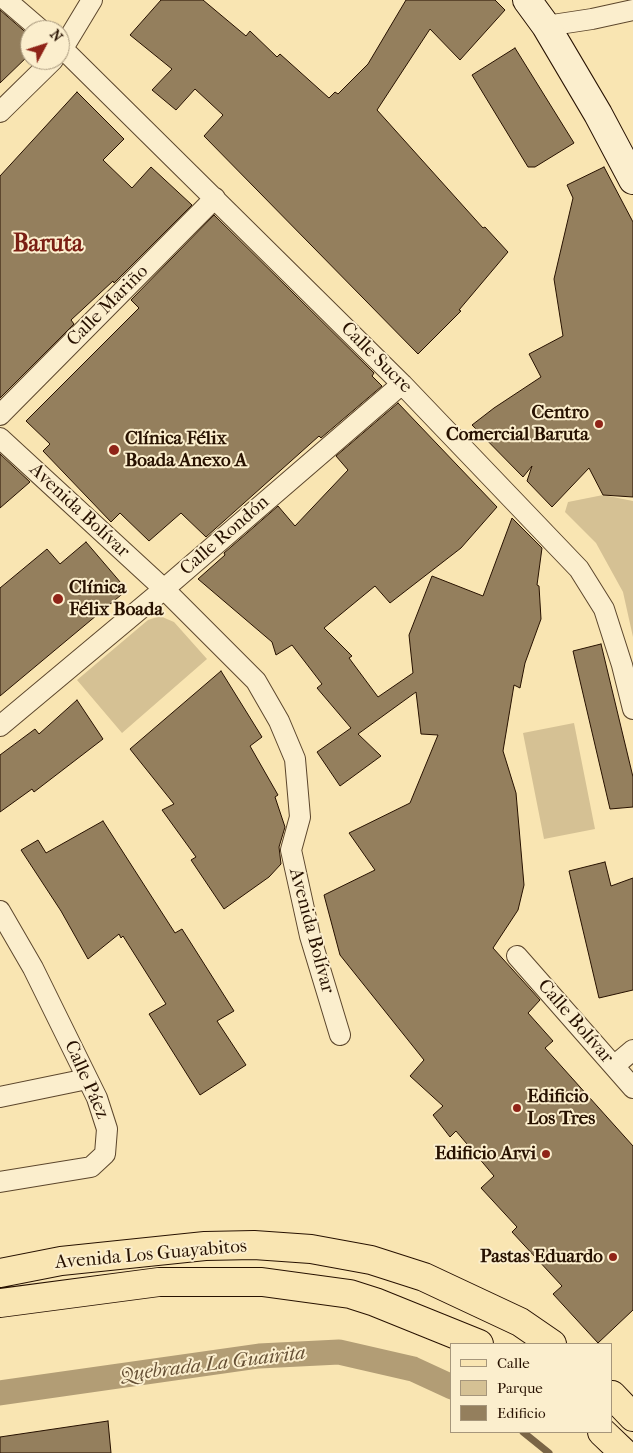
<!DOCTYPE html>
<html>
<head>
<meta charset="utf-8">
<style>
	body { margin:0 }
	#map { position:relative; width:633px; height:1453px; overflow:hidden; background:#f9e5b2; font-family:"IM FELL French Canon",serif }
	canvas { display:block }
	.legend { position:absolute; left:450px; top:1343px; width:162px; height:90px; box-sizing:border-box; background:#fbeecd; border:1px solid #a6967b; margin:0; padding:6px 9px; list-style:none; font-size:15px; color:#271100 }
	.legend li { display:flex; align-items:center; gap:10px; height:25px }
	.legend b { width:25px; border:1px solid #a6967b }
	.north { position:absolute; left:20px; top:20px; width:50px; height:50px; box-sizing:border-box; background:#fbeecd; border:1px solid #a6967b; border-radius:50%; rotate:50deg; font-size:14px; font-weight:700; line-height:20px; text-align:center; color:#271100 }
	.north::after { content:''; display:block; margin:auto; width:18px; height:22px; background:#8f2418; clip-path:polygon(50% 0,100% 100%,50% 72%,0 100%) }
</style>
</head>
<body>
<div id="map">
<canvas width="633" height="1453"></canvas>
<ul class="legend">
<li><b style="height:6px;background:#f9e5b2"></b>Calle</li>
<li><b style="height:14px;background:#d5c194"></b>Parque</li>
<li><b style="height:14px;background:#947f5d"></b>Edificio</li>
</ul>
<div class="north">N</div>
</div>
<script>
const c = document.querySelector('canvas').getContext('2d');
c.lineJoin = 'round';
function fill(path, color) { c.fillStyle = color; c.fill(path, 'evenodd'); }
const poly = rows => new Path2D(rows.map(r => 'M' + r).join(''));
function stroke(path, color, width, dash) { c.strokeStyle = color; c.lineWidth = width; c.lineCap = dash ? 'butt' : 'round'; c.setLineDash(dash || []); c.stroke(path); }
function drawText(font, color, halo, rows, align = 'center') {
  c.font = font + ' "IM FELL French Canon",serif'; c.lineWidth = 4; c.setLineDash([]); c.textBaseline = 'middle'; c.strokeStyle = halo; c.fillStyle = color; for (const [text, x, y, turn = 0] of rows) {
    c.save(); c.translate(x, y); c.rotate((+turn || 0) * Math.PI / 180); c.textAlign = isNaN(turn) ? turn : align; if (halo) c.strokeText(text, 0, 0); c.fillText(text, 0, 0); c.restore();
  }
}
fill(poly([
	[603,495,633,501,633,637,623,592,596,543,565,512,568,502],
	[160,616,174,622,207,659,122,733,77,680,148,620],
	[574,723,595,829,544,839,523,733]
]), '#d5c194');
stroke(poly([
	[523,1432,549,1453]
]), '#7a6546', 7);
stroke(poly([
	[0,1393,259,1356,339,1352,413,1369,452,1387]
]), '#b29d75', 25);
const building = poly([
	[161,0,203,0,246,36,250,31,277,57,280,54,329,98,335,92,338,94,368,64,406,0,495,0,505,10,460,60,430,29,377,110,483,228,485,227,508,252,459,310,461,311,418,354,204,136,223,115,195,89,176,110,152,90,172,69,130,35,161,0],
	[0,10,30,36,30,54,0,83,0,10],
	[515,48,574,143,535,167,528,167,472,75,515,48],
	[77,92,124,139,103,160,132,188,151,167,192,205,114,283,113,281,71,320,74,324,0,398,0,176,77,92],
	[604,167,633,222,633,497,603,495,589,468,552,507,527,481,532,466,523,477,472,425,494,408,541,377,529,354,563,336,554,279,573,198,567,185,604,167],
	[214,215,374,373,372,376,382,386,321,438,319,436,206,537,181,513,149,541,120,513,111,522,43,451,50,444,26,421,139,308,131,300,214,215],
	[398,403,497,507,461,548,390,603,375,586,324,628,352,656,349,658,378,697,413,673,409,635,432,576,483,596,512,518,542,548,537,585,539,586,541,619,525,663,520,688,514,685,503,751,516,793,524,885,518,910,493,948,540,1000,528,1013,553,1041,545,1048,633,1146,633,1310,598,1343,553,1294,562,1286,512,1232,517,1227,481,1188,494,1176,456,1131,450,1137,433,1115,443,1106,410,1076,424,1060,340,955,324,895,375,870,349,833,410,803,438,735,421,734,416,692,358,734,381,756,340,786,317,752,351,728,317,688,322,684,292,645,276,655,272,642,198,579,225,555,224,553,278,506,295,526,348,470,336,456,398,403],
	[0,454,30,482,0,508,0,454],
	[86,542,127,590,0,696,0,588,47,549,60,564,86,542],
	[601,644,633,777,633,807,610,809,573,651,601,644],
	[221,671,262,737,250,746,278,795,275,797,285,827,279,847,281,864,269,877,224,909,191,860,196,857,162,810,174,804,130,749,221,671],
	[77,700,103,739,34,792,32,789,0,812,0,755,35,729,39,734,77,700],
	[103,821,175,933,182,929,234,1011,217,1021,246,1065,200,1095,149,1014,166,1004,123,936,121,938,119,934,88,959,61,911,21,850,38,840,46,853,103,821],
	[605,862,611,886,633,878,633,990,599,998,569,871,605,862],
	[108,1421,111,1453,0,1453,0,1437,108,1421]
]);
fill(building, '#947f5d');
stroke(building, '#271100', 1);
const street = poly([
	[6,0,41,30],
	[546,26,592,19,633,10],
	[60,46,402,384,579,569,604,609,622,665,633,709],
	[60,53,92,0],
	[0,112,53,60],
	[0,415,215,198],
	[0,438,164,589,256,681,279,721,295,759,300,817,291,850,310,936,340,1035],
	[0,726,164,589,402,384],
	[0,911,33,968,97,1098,107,1129,105,1154,91,1167,0,1182],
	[517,956,633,1088],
	[614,1066,633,1050],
	[0,1097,87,1079]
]);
const secondary = poly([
	[527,0,546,26,598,114,633,180]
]);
const primary = poly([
	[0,1273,61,1261,205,1246,254,1245,311,1249,371,1260,424,1277,520,1322,552,1344],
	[0,1303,159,1282,262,1282,350,1294,375,1302,479,1344],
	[612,1395,633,1417],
	[602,1432,624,1453]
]);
stroke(street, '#5c462c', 22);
stroke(secondary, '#271100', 30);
stroke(primary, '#271100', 30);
stroke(street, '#fbeecd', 20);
stroke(secondary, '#fbeecd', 28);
stroke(primary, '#f9e5b2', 28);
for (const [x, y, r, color] of [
	[599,424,5,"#8f2418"],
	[114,450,6,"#8f2418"],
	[58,599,6,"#8f2418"],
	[517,1108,5,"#8f2418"],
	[546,1154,5,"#8f2418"],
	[613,1257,5,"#8f2418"]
]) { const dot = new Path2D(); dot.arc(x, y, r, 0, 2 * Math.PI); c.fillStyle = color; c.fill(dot); stroke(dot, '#fbeecd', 2); }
drawText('19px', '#271100', '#fbeecd', [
	["Calle Mariño",108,306,-45],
	["Calle Sucre",376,358,45],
	["Avenida Bolívar",79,511,43],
	["Calle Rondón",225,536,-41],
	["Avenida Bolívar",311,931,75],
	["Calle Bolívar",575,1022,49],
	["Calle Páez",86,1080,66],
	["Avenida Los Guayabitos",151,1255,-5]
]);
drawText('bold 19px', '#271100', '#fbeecd', [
	["Centro",589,413],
	["Comercial Baruta",589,435],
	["Clínica Félix",125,439,"left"],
	["Boada Anexo A",125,461,"left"],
	["Clínica",69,588,"left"],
	["Félix Boada",69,610,"left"],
	["Edificio",527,1097,"left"],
	["Los Tres",527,1119,"left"],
	["Edificio Arvi",536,1154],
	["Pastas Eduardo",603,1257]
], 'right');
drawText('italic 20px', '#665035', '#fbeecd', [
	["Quebrada La Guairita",213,1365,-7]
]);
drawText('bold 24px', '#7a1f14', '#fbeecd', [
	["Baruta",48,245]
]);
</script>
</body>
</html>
